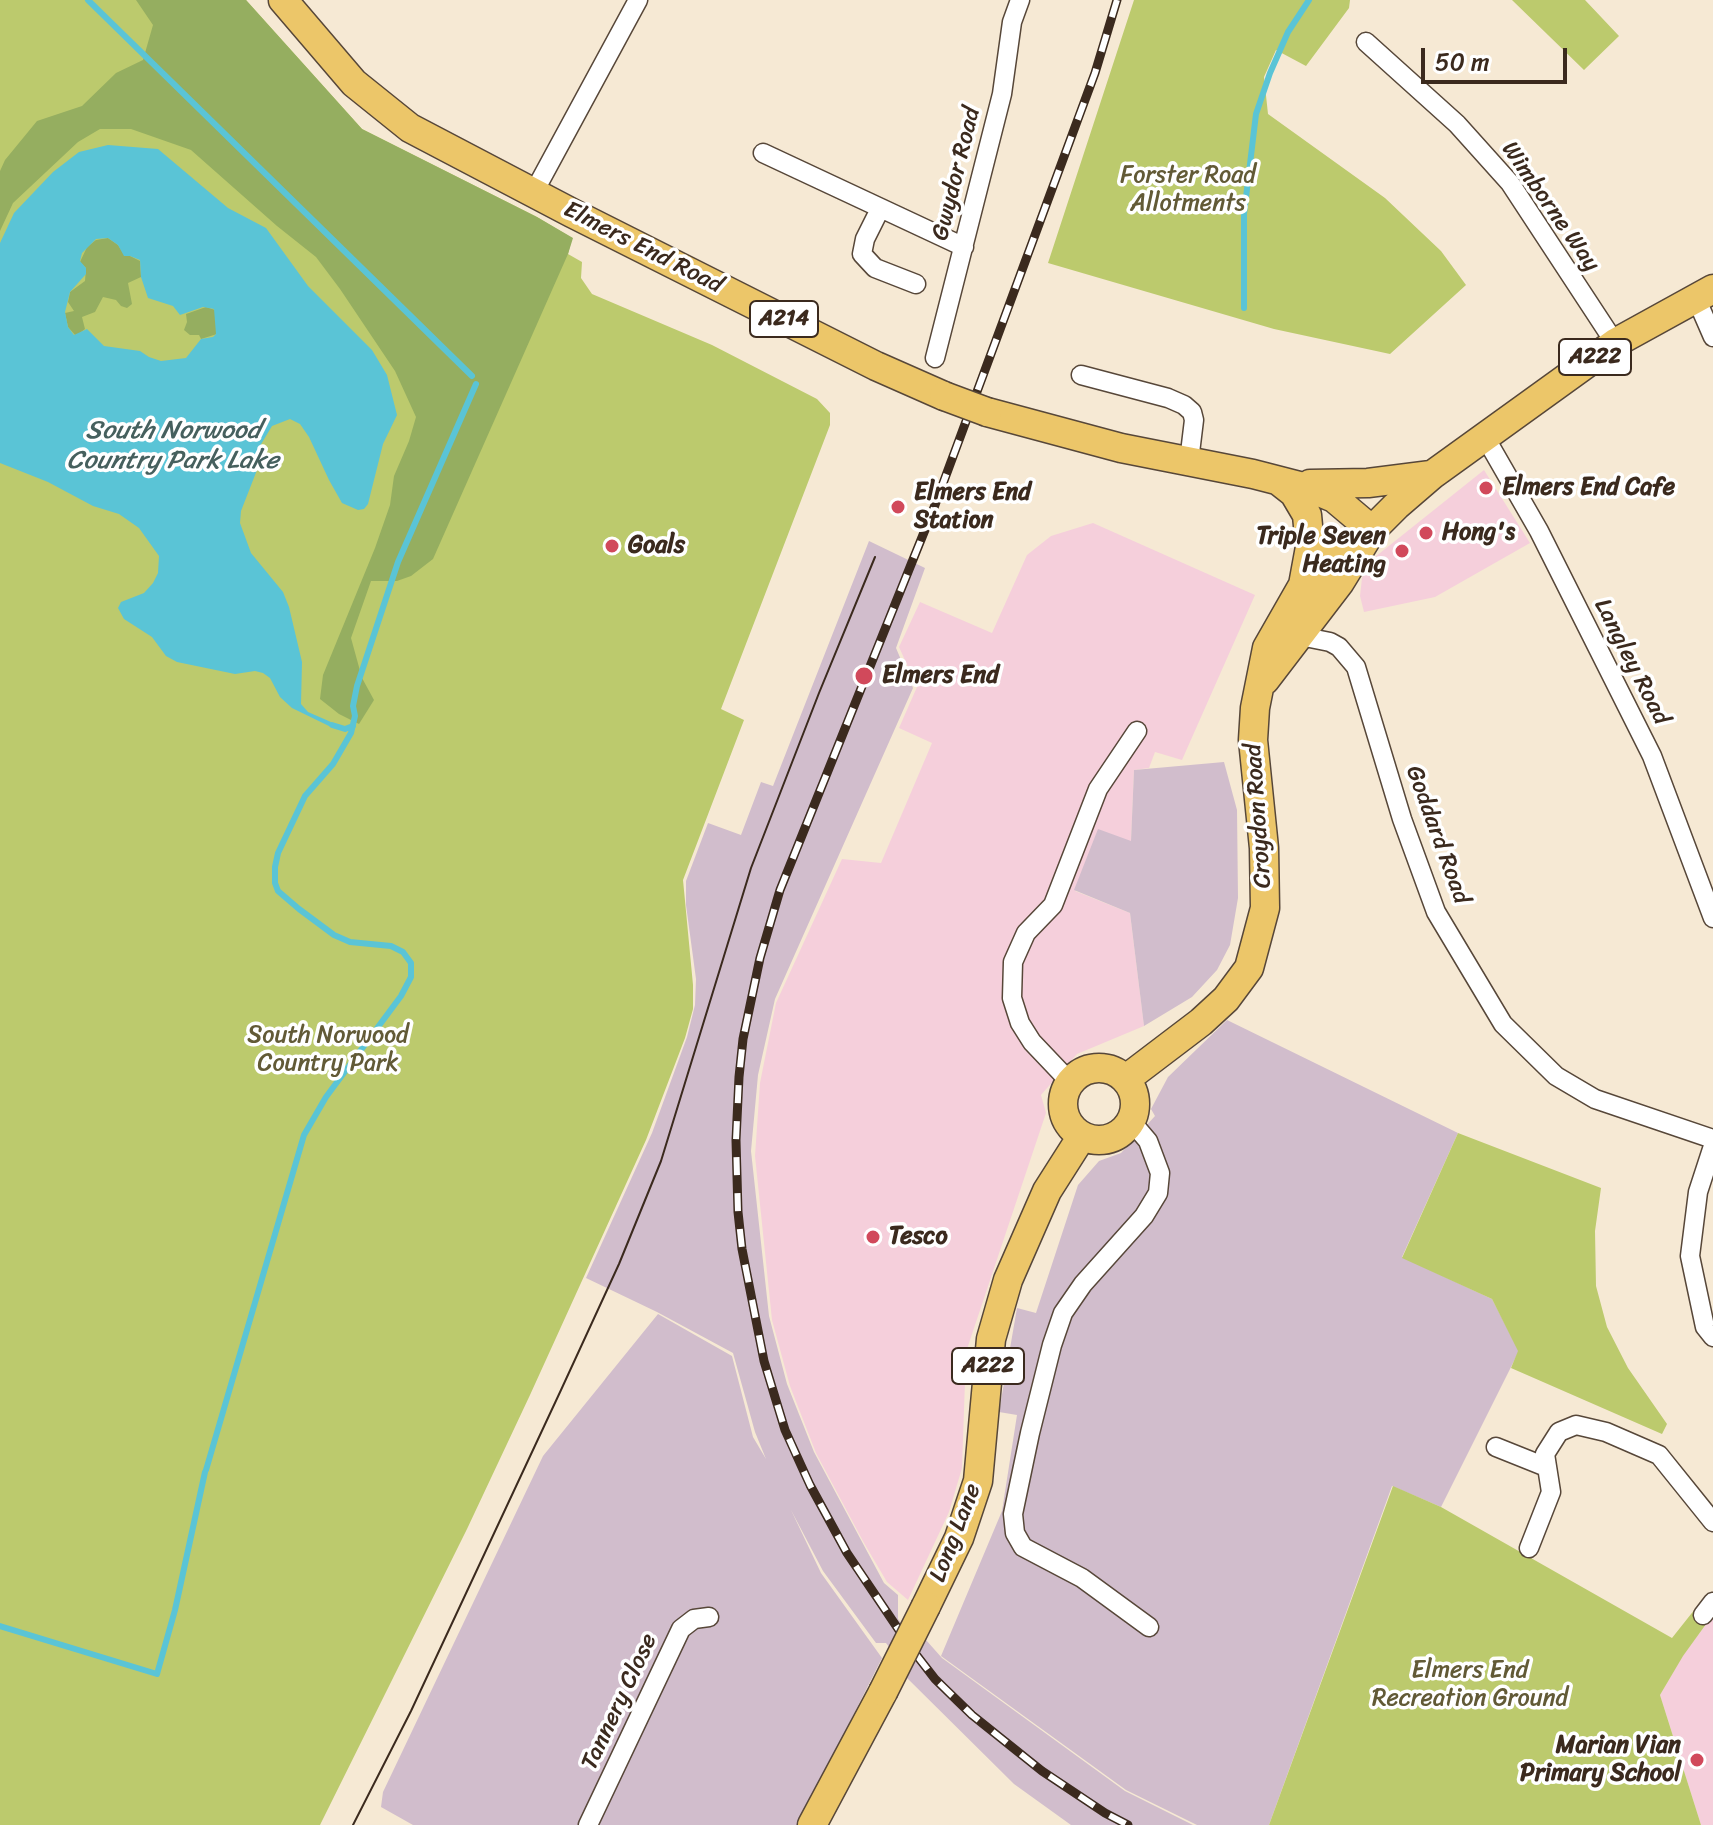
<!DOCTYPE html>
<html>
<head>
<meta charset="utf-8">
<style>
	body { margin:0 }
	#map { position:relative; width:1713px; height:1825px; overflow:hidden; background:#f6e9d4; font-family:Sriracha,sans-serif }
	canvas { display:block }
	.scale { position:absolute; left:1421px; top:48px; width:146px; height:36px; box-sizing:border-box; border:4px solid #3b2a1e; border-top:0; padding-left:10px; font-size:24px; line-height:28px; white-space:nowrap; color:#3b2a1e; -webkit-text-stroke:6px #fff; paint-order:stroke }
</style>
</head>
<body>
<div id="map">
<canvas width="1713" height="1825"></canvas>
<div class="scale">50 m</div>
</div>
<script>
const c = document.querySelector('canvas').getContext('2d');
c.lineJoin = 'round';
function fill(path, color) { c.fillStyle = color; c.fill(path, 'evenodd'); }
const poly = rows => new Path2D(rows.map(r => 'M' + r).join(''));
function stroke(path, color, width, dash) { c.strokeStyle = color; c.lineWidth = width; c.lineCap = dash ? 'butt' : 'round'; c.setLineDash(dash || []); c.stroke(path); }
function drawText(font, color, halo, rows, align = 'center') {
  c.font = font + ' Sriracha,sans-serif'; c.lineWidth = 7; c.setLineDash([]); c.textBaseline = 'middle'; c.strokeStyle = halo; c.fillStyle = color; for (const [text, x, y, turn = 0] of rows) {
    c.save(); c.translate(x, y); c.rotate((+turn || 0) * Math.PI / 180); c.textAlign = isNaN(turn) ? turn : align; if (halo) c.strokeText(text, 0, 0); c.fillText(text, 0, 0); c.restore();
  }
}
fill(poly([
	[1484,470,1530,543,1435,597,1364,612,1360,596,1362,578,1370,561],
	[1093,523,1255,595,1182,760,1155,752,1149,768,1134,770,1131,841,1075,891,1130,913,1144,1026,1077,1054,1041,1095,1046,1113,966,1352,962,1468,949,1512,908,1600,887,1582,864,1543,816,1453,790,1386,772,1320,755,1156,760,1083,776,1003,842,859,881,863,932,743,899,728,917,687,899,647,920,602,992,633,1027,555,1051,536],
	[1713,1615,1713,1825,1701,1825,1660,1695,1683,1655]
]), '#f5cfdb');
fill(poly([
	[869,541,925,568,896,648,913,688,775,999,758,1075,751,1151,769,1316,787,1384,814,1452,884,1583,898,1595,898,1619,922,1647,926,1640,942,1658,1125,1791,1193,1825,1071,1825,1014,1784,907,1678,909,1673,886,1643,876,1643,823,1571,791,1510,821,1573,882,1658,798,1825,413,1825,381,1807,383,1792,543,1456,658,1314,732,1356,753,1437,766,1459,755,1432,733,1353,657,1312,586,1278,652,1133,687,1037,695,1005,696,979,686,905,686,881,708,823,741,835,761,782,773,786],
	[1224,762,1237,810,1238,898,1230,945,1217,970,1192,997,1144,1026,1130,913,1074,890,1098,829,1131,841,1134,770],
	[1227,1020,1458,1133,1402,1257,1492,1299,1519,1351,1441,1507,1392,1486,1269,1825,1197,1825,1126,1790,941,1656,1002,1511,1017,1415,999,1412,1017,1308,1036,1313,1078,1185,1099,1161,1121,1153,1155,1116,1151,1109,1168,1077]
]), '#d1bdcc');
fill(poly([
	[0,0,246,0,362,129,537,217,572,238,568,254,582,262,581,278,592,294,712,345,817,399,830,413,830,425,721,709,744,720,683,880,693,985,693,1009,685,1038,646,1140,530,1395,467,1529,320,1825,0,1825],
	[1134,0,1350,0,1349,8,1306,66,1276,50,1264,77,1268,114,1385,198,1441,251,1466,285,1390,354,1274,329,1048,263],
	[1512,0,1585,0,1619,36,1584,70],
	[1458,1133,1601,1188,1595,1231,1596,1286,1607,1327,1628,1368,1667,1424,1662,1434,1511,1368,1518,1351,1492,1299,1402,1258],
	[1393,1486,1441,1507,1672,1638,1695,1609,1709,1620,1683,1656,1660,1695,1701,1825,1269,1825]
]), '#bcca6d');
fill(poly([
	[136,0,246,0,362,129,537,217,573,238,568,254,433,559,411,576,397,581,371,581,351,638,362,678,374,700,359,724,339,714,320,699,323,675,375,548,390,505,394,476,409,441,416,417,395,371,340,289,316,257,277,226,191,150,131,129,100,129,78,142,13,203,0,231,0,171,5,160,37,121,82,106,116,73,143,60,153,25],
	[108,238,118,245,125,256,130,256,140,261,141,277,128,283,132,304,127,308,121,306,116,300,103,297,95,312,82,317,85,329,76,336,68,327,65,313,74,311,68,302,70,292,85,281,86,268,80,262,87,247,96,240],
	[206,307,215,310,217,334,201,339,199,335,190,335,184,330,187,322,186,314]
]), '#95ae60');
fill(poly([
	[108,145,158,149,228,208,266,228,308,286,372,350,387,375,397,415,383,444,368,504,364,509,358,510,342,503,329,480,309,437,300,424,290,419,272,426,260,446,257,470,241,511,240,523,251,553,283,592,289,607,302,662,301,704,308,712,331,722,329,726,292,708,280,697,270,678,263,673,255,671,235,674,177,662,166,656,152,637,124,619,118,608,121,602,144,593,153,583,158,573,159,556,139,528,119,514,93,506,48,482,0,463,0,243,14,213,53,172,79,152],
	[108,238,118,245,124,256,130,256,140,260,141,277,148,298,173,306,180,315,203,307,214,309,216,334,213,337,201,339,186,358,161,361,149,357,140,351,104,346,87,329,74,335,68,327,65,312,70,292,86,274,86,268,80,261,82,253,96,239]
]), '#5ac4d6');
stroke(poly([
	[88,0,472,376],
	[1244,308,1244,214,1256,114,1270,73,1288,32,1309,0],
	[332,725,345,729,353,726],
	[206,1470,304,1135,326,1097,401,996,411,977,411,963,403,952,391,946,350,942,334,935,299,909,278,891,275,883,275,867,278,853,305,796,333,764,351,733,355,716,353,706,357,686,398,562,476,384],
	[0,1626,157,1674,175,1610,205,1472]
]), '#5ac4d6', 6);
const street = poly([
	[1366,42,1457,124,1510,183,1615,343],
	[763,153,964,247],
	[534,192,638,0],
	[880,209,865,239,862,254,875,268,916,284],
	[1696,298,1713,337],
	[935,358,1002,94,1012,22,1020,0],
	[1081,375,1168,398,1184,405,1192,412,1194,420,1189,461],
	[1485,437,1539,531,1652,756,1713,918],
	[1300,636,1330,642,1339,647,1356,667,1402,819,1436,912,1503,1024,1556,1076,1595,1099,1713,1139],
	[1070,1082,1032,1042,1020,1023,1012,998,1013,962,1026,933,1053,905,1098,789,1137,731],
	[1131,1121,1148,1141,1160,1173,1158,1193,1144,1216,1083,1284,1063,1313,1052,1345,1030,1433,1013,1514,1015,1533,1023,1547,1082,1578,1149,1627],
	[1713,1146,1698,1192,1690,1256,1705,1327,1713,1337],
	[1496,1447,1546,1467],
	[1529,1548,1551,1492,1545,1454,1559,1432,1576,1425,1606,1432,1659,1455,1713,1522],
	[1703,1615,1713,1602],
	[588,1825,681,1629,694,1619,709,1617]
]);
const primary = poly([
	[283,0,354,83,410,128,572,213,876,366,944,396],
	[987,412,1121,448,1253,474,1315,490,1334,498,1372,530],
	[1280,482,1294,493,1307,515,1310,547,1303,585],
	[1310,484,1368,483,1431,475],
	[1265,680,1340,582,1372,530,1396,506,1432,475,1615,343,1713,289],
	'1063 1104a36 36 0 1 1 72 0a36 36 0 1 1-72 0Z',
	[1126,1079,1201,1022,1226,999,1249,968,1265,908,1264,848,1253,740,1255,708,1267,648,1303,585,1338,549,1372,530],
	[926,1606,959,1538,978,1481,991,1339,1008,1280,1047,1191,1082,1136],
	[812,1825,883,1692]
]);
stroke(street, '#574739', 21);
stroke(primary, '#574739', 31);
stroke(street, '#fff', 18);
stroke(primary, '#ecc669', 28);
stroke(poly([
	[353,1825,411,1711,561,1390,619,1264,661,1161,751,868,819,693,875,557]
]), '#3b2a1e', 2);
const rail = poly([
	[1117,0,1095,73,935,505,780,890,760,958,743,1039,739,1077,736,1140,738,1212,742,1249,764,1361,785,1430,810,1485,847,1553,911,1648,935,1679,972,1715,1042,1771,1105,1813,1128,1825]
]);
stroke(rail, '#3b2a1e', 9);
stroke(rail, '#fff', 6, [18]);
const primaryBridge = poly([
	[944,396,987,412],
	[883,1692,926,1606]
]);
stroke(primaryBridge, '#574739', 31, []);
stroke(primaryBridge, '#ecc669', 28);
for (const [x, y, r, color] of [
	[1486,488,8,"#d1495b"],
	[898,507,8,"#d1495b"],
	[1426,533,8,"#d1495b"],
	[612,546,8,"#d1495b"],
	[1402,551,8,"#d1495b"],
	[864,676,10,"#d1495b"],
	[873,1237,8,"#d1495b"],
	[1697,1760,8,"#d1495b"]
]) { const dot = new Path2D(); dot.arc(x, y, r, 0, 2 * Math.PI); c.fillStyle = color; c.fill(dot); stroke(dot, '#fff', 3); }
for (const [x, y, w] of [
	[784,319,68],
	[1595,357,72],
	[988,1366,72]
]) { const box = new Path2D(); box.roundRect(x - w / 2, y - 18, w, 36, 6); c.fillStyle = '#fff'; c.fill(box); stroke(box, '#3b2a1e', 2); }
drawText('bold 22px', '#3b2a1e', null, [
	["A214",784,319],
	["A222",1595,357],
	["A222",988,1366]
]);
drawText('24px', '#3b2a1e', '#fff', [
	["Gwydor Road",957,174,-76],
	["Wimborne Way",1550,207,55],
	["Elmers End Road",643,248,27],
	["Langley Road",1631,662,63],
	["Croydon Road",1259,816,-94],
	["Goddard Road",1437,835,70],
	["Long Lane",956,1533,-69],
	["Tannery Close",620,1702,-65]
]);
drawText('24px', '#625a36', '#fff', [
	["Forster Road",1188,176],
	["Allotments",1188,204],
	["South Norwood",328,1036],
	["Country Park",328,1064],
	["Elmers End",1470,1671],
	["Recreation Ground",1470,1699]
]);
drawText('bold 24px', '#3b2a1e', '#fff', [
	["Elmers End Cafe",1502,488],
	["Elmers End",914,493],
	["Station",914,521],
	["Hong's",1442,533],
	["Triple Seven",1386,537,"right"],
	["Heating",1386,565,"right"],
	["Goals",628,546],
	["Elmers End",882,676],
	["Tesco",889,1237],
	["Marian Vian",1681,1746,"right"],
	["Primary School",1681,1774,"right"]
], 'left');
drawText('italic 26px', '#46605e', '#fff', [
	["South Norwood",173,431],
	["Country Park Lake",173,461]
]);
</script>
</body>
</html>
